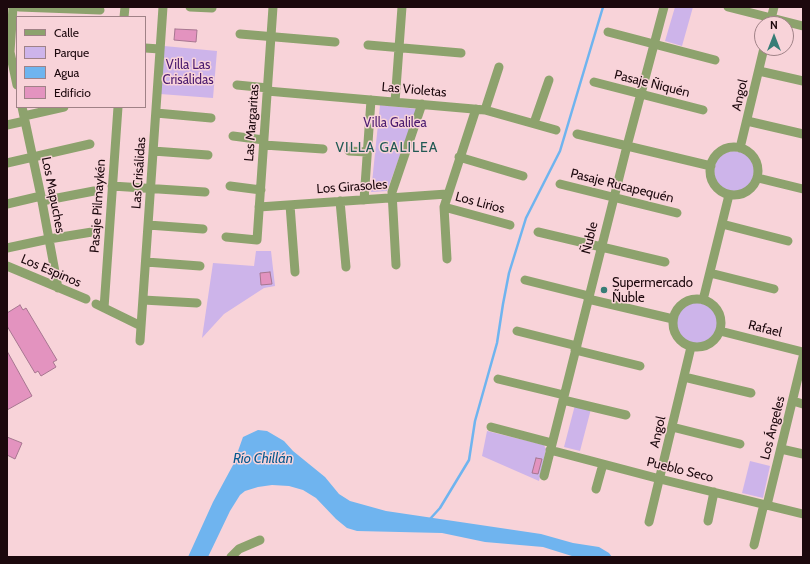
<!DOCTYPE html>
<html>
<head>
<meta charset="utf-8">
<style>
	body { margin:0 }
	#map { position:relative; width:810px; height:564px; overflow:hidden; background:#f8d3d9; font-family:Cabin,sans-serif }
	canvas { display:block }
	.frame { position:absolute; inset:0; border:8px solid #1c080d; pointer-events:none }
	.legend { position:absolute; left:16px; top:16px; width:130px; height:92px; box-sizing:border-box; background:#f8d3d9; border:1px solid #a08287; margin:0; padding:5px 7px; list-style:none; font-size:12px; color:#1c080d }
	.legend li { display:flex; align-items:center; gap:8px; height:20px }
	.legend b { width:20px; border:1px solid #a08287 }
	.north { position:absolute; left:754px; top:16px; width:40px; height:40px; box-sizing:border-box; background:#f8d3d9; border:1px solid #a08287; border-radius:50%; rotate:0deg; font-size:11px; font-weight:700; line-height:16px; text-align:center; color:#1c080d }
	.north::after { content:''; display:block; margin:auto; width:14px; height:18px; background:#377d76; clip-path:polygon(50% 0,100% 100%,50% 72%,0 100%) }
</style>
</head>
<body>
<div id="map">
<canvas width="810" height="564"></canvas>
<div class="frame"></div>
<ul class="legend">
<li><b style="height:5px;background:#8da26d"></b>Calle</li>
<li><b style="height:11px;background:#cdb4ea"></b>Parque</li>
<li><b style="height:11px;background:#6fb4ef"></b>Agua</li>
<li><b style="height:11px;background:#e393bf"></b>Edificio</li>
</ul>
<div class="north">N</div>
</div>
<script>
const c = document.querySelector('canvas').getContext('2d');
c.lineJoin = 'round';
function fill(path, color) { c.fillStyle = color; c.fill(path, 'evenodd'); }
const poly = rows => new Path2D(rows.map(r => 'M' + r).join(''));
function stroke(path, color, width, dash) { c.strokeStyle = color; c.lineWidth = width; c.lineCap = dash ? 'butt' : 'round'; c.setLineDash(dash || []); c.stroke(path); }
function drawText(font, color, halo, rows, align = 'center') {
  c.font = font + ' Cabin,sans-serif'; c.lineWidth = 3; c.setLineDash([]); c.textBaseline = 'middle'; c.strokeStyle = halo; c.fillStyle = color; for (const [text, x, y, turn = 0] of rows) {
    c.save(); c.translate(x, y); c.rotate((+turn || 0) * Math.PI / 180); c.textAlign = isNaN(turn) ? turn : align; if (halo) c.strokeText(text, 0, 0); c.fillText(text, 0, 0); c.restore();
  }
}
fill(poly([
	[675,7,693,7,682,46,665,41],
	[164,46,217,51,213,98,160,94],
	[380,105,417,109,387,191,371,192],
	'714 171a20 20 0 1 1 40 0a20 20 0 1 1-40 0Z',
	[256,251,271,251,275,286,264,288,224,314,202,338,213,263,254,266],
	'676 324a22 22 0 1 1 44 0a22 22 0 1 1-44 0Z',
	[575,405,591,409,580,451,564,447],
	[487,431,544,445,546,449,539,481,482,456],
	[750,461,770,466,763,498,742,493]
]), '#cdb4ea');
fill(poly([
	[258,430,267,431,284,441,293,451,325,477,339,494,350,501,386,511,541,534,573,543,599,547,609,553,612,557,575,557,543,547,485,542,442,533,357,531,347,528,336,519,316,498,303,490,289,486,272,485,258,487,245,491,240,495,230,511,208,557,188,557,213,502,233,465,243,437]
]), '#6fb4ef');
stroke(poly([
	[430,519,440,508,469,460,475,421,497,343,503,304,509,273,526,218,560,151,603,7]
]), '#6fb4ef', 2.5);
const building = poly([
	[175,29,197,30,196,42,174,40,175,29],
	[270,272,272,284,261,285,260,273,270,272],
	[20,305,23,310,26,308,57,360,53,362,56,367,41,376,38,371,35,373,7,326,7,313,20,305],
	[7,351,32,396,7,410,7,351],
	[7,437,22,443,15,459,7,455,7,437],
	[536,458,542,459,538,474,532,473,536,458]
]);
fill(building, '#e393bf');
stroke(building, '#a77690', 1);
stroke(poly([
	[13,7,10,52,17,85],
	[19,7,100,10],
	[190,7,212,8],
	[728,7,803,26],
	[124,17,125,7],
	[770,23,774,7],
	[608,32,715,60],
	[240,34,335,42],
	[368,45,461,53],
	[145,48,160,49],
	[759,71,803,81],
	[594,82,703,110],
	[237,85,268,88],
	[267,91,485,110,556,130],
	[395,102,402,7],
	[22,107,41,196,58,288],
	[485,110,499,67],
	[156,113,211,118],
	[24,116,64,107],
	[747,121,803,134],
	[534,123,549,80],
	[7,125,25,121],
	[577,134,711,166],
	[233,136,264,140],
	[264,145,323,149],
	'710 171a24 24 0 1 1 48 0a24 24 0 1 1-48 0Z',
	[740,148,764,48],
	[153,151,208,155],
	[349,151,367,152],
	[459,157,523,176],
	[7,163,90,144],
	[758,178,803,189],
	[560,184,677,213],
	[112,186,205,192],
	[230,186,261,190],
	[364,200,371,100],
	[42,201,94,191],
	[340,201,346,267],
	[7,204,41,196],
	[290,205,295,272],
	[259,207,447,194],
	[444,207,510,225],
	[722,224,788,241],
	[148,225,203,229],
	[538,232,665,262],
	[226,237,257,240,273,7],
	[7,248,49,239,92,232],
	[447,259,444,207,476,109],
	[146,262,200,266],
	[396,265,392,192,422,104],
	[7,266,86,299],
	[710,273,774,289],
	[525,280,589,296],
	[588,299,673,319],
	'673 323a24 24 0 1 1 48 0a24 24 0 1 1-48 0Z',
	[143,300,197,303],
	[703,300,729,195],
	[96,304,141,326],
	[104,308,118,107],
	[517,331,577,346],
	[720,331,803,352],
	[140,341,163,7],
	[575,350,640,366],
	[684,377,751,393],
	[498,379,564,395],
	[563,400,626,415],
	[793,401,803,404],
	[491,427,552,443],
	[672,427,740,444],
	[781,449,803,454],
	[550,450,660,479,803,514],
	[544,476,627,146,664,7],
	[596,489,603,464],
	[767,505,803,357],
	[708,521,714,492],
	[649,522,691,347],
	[754,545,764,504],
	[231,557,239,549,260,540]
]), '#8da26d', 9);
for (const [x, y, r, color] of [
	[604,290,4,"#377d76"]
]) { const dot = new Path2D(); dot.arc(x, y, r, 0, 2 * Math.PI); c.fillStyle = color; c.fill(dot); stroke(dot, '#f8d3d9', 1.5); }
drawText('13px', '#4a1a6f', '#f8d3d9', [
	["Villa Las",188,65],
	["Crisálidas",188,80],
	["Villa Galilea",395,123]
]);
drawText('13px', '#1c080d', '#f8d3d9', [
	["Pasaje Ñiquén",652,84,14],
	["Las Violetas",414,90,5],
	["Angol",740,95,-77],
	["Las Margaritas",252,123,-86],
	["Las Crisálidas",139,173,-86],
	["Pasaje Rucapequén",622,186,14],
	["Los Girasoles",352,187,-4],
	["Los Mapuches",53,195,79],
	["Los Lirios",480,203,15],
	["Pasaje Pilmaykén",98,206,-86],
	["Ñuble",590,238,-76],
	["Los Espinos",51,271,23],
	["Rafael",765,329,14],
	["Los Ángeles",773,428,-76],
	["Angol",658,432,-77],
	["Pueblo Seco",680,470,14]
]);
drawText('13px', '#1c080d', '#f8d3d9', [
	["Supermercado",612,283],
	["Ñuble",612,298]
], 'left');
c.letterSpacing = '1px';
drawText('14px', '#215a54', '#f8d3d9', [
	["VILLA GALILEA",387,148]
]);
c.letterSpacing = '0px';
drawText('italic 14px', '#06598f', '#f8d3d9', [
	["Río Chillán",263,459]
]);
</script>
</body>
</html>
